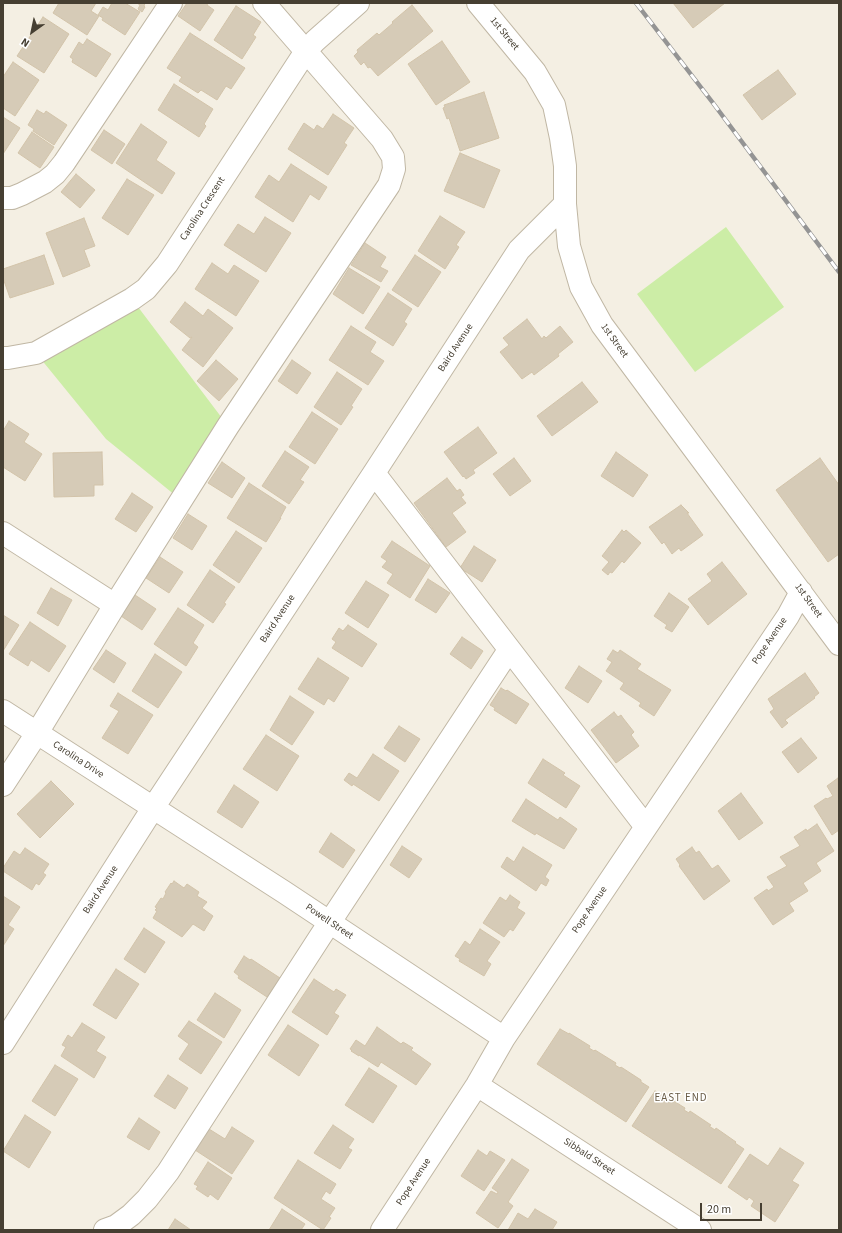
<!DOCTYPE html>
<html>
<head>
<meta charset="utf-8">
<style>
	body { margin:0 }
	#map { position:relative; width:842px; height:1233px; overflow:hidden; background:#f4efe3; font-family:"Source Sans 3",sans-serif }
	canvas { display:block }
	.frame { position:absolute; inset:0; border:4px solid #463f32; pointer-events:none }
	.north { position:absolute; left:12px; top:12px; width:40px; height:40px; -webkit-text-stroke:3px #fff; paint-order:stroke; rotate:213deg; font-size:11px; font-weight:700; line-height:16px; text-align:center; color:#463f32 }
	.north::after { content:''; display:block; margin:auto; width:14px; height:18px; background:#463f32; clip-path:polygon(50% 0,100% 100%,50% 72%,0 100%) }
	.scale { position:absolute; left:700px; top:1203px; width:62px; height:18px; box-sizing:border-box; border:2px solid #463f32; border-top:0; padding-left:5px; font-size:12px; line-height:14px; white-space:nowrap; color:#463f32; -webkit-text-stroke:3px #fff; paint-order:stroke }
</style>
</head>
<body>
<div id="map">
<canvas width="842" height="1233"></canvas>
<div class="frame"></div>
<div class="north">N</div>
<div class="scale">20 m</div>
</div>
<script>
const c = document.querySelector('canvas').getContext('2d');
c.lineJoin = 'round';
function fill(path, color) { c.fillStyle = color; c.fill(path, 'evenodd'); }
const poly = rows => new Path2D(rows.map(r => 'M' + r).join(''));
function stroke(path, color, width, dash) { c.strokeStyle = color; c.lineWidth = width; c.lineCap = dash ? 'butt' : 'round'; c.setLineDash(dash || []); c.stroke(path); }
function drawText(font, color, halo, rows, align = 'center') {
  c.font = font + ' "Source Sans 3",sans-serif'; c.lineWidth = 3; c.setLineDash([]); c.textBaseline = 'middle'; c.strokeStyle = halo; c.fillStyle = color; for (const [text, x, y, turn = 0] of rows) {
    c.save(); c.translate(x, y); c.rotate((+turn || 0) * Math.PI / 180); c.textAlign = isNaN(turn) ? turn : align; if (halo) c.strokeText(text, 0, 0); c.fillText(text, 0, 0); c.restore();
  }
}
fill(poly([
	[726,227,784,307,695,372,637,294],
	[132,299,228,426,181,500,106,439,36,353]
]), '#cceda6');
const building = poly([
	[59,3,96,3,91,11,99,16,87,35,53,13,59,3],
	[112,3,125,3,140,12,125,35,102,20,103,18,98,15,103,7,108,10,112,3],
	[137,3,145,3,144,6,145,7,142,12,138,9,140,5,137,3],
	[187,3,208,3,207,5,214,10,200,31,178,16,187,3],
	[673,3,725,3,693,28,673,3],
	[412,5,433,31,378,76,370,67,368,68,364,62,361,65,354,56,358,52,357,50,377,33,379,35,393,23,392,22,412,5],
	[236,6,261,22,253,35,256,37,242,59,214,40,236,6],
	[43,17,69,34,44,73,17,56,43,17],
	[190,33,245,68,231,89,226,86,217,100,201,90,198,93,179,81,182,77,167,68,190,33],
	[87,39,111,54,96,77,72,62,73,59,70,57,79,42,83,45,87,39],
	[442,41,470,82,436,105,408,64,442,41],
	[13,62,39,80,15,116,3,108,3,77,13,62],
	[778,70,796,94,762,120,743,95,778,70],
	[174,84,213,109,204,124,206,126,199,137,158,110,174,84],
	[484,92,499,138,460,151,449,118,447,119,443,108,445,107,444,105,484,92],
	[37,110,44,114,46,111,67,125,54,145,33,131,34,129,28,125,37,110],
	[333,114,354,128,344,143,347,145,328,175,288,149,304,123,314,130,317,125,323,129,333,114],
	[3,117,20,128,3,154,3,117],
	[141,124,167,142,156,160,175,173,162,194,116,163,141,124],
	[104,130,125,144,112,164,91,150,104,130],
	[32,132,54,147,40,168,18,153,32,132],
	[460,153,500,170,484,208,444,191,460,153],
	[291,164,327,187,319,200,310,194,293,222,255,197,269,175,279,182,291,164],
	[76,174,95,190,80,208,61,192,76,174],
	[127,179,154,195,128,235,102,218,127,179],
	[440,216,465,232,456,245,459,247,445,269,418,251,440,216],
	[265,217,291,233,266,272,224,245,238,224,254,234,265,217],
	[84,218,95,246,84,250,90,266,63,277,46,233,84,218],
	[365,243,386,257,380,267,388,271,381,282,351,265,365,243],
	[44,255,54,284,10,298,3,278,3,269,44,255],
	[415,255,441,272,418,307,392,290,415,255],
	[212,263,228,274,234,265,259,281,236,316,195,289,212,263],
	[349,268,380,287,363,314,333,294,349,268],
	[388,293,412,309,404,322,407,324,393,346,365,328,388,293],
	[185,302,203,316,208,309,233,328,203,367,182,350,192,337,190,338,170,322,185,302],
	[527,319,542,339,544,336,546,338,560,326,573,342,558,354,559,356,534,375,532,372,522,379,500,352,509,345,503,338,527,319],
	[351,326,376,342,370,352,384,361,368,385,329,360,351,326],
	[216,360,238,379,219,401,197,381,216,360],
	[292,360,311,373,297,394,278,381,292,360],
	[337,372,362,389,351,406,353,407,341,425,314,407,337,372],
	[582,382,598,402,552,436,537,416,582,382],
	[312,412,338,429,315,464,289,447,312,412],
	[9,421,29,434,24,442,42,454,25,481,3,467,3,431,9,421],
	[478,427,497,453,473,470,475,473,466,479,464,476,463,477,444,452,478,427],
	[285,451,309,467,300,480,304,482,289,504,262,486,285,451],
	[102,452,103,485,94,485,94,496,54,497,53,453,102,452],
	[616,452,648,475,633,497,601,476,616,452],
	[514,458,531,481,510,496,493,474,514,458],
	[820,458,839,485,839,554,828,562,776,490,820,458],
	[222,462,245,478,232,498,208,483,222,462],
	[447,478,457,491,460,489,464,495,461,497,466,503,452,513,466,532,446,547,414,503,447,478],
	[249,483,286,507,280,518,281,518,266,542,227,518,249,483],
	[132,493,153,507,136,532,115,519,132,493],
	[681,505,689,513,687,513,703,535,681,551,679,548,672,554,664,542,662,544,649,527,681,505],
	[188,514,207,526,192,550,173,538,188,514],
	[622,530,624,532,626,530,641,543,624,563,622,561,612,573,610,572,608,575,602,570,609,562,602,556,622,530],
	[236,531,262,548,239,583,213,565,236,531],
	[392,541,430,566,410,598,387,583,393,574,382,567,387,561,381,557,392,541],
	[474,546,496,560,482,582,460,568,474,546],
	[160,557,183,572,169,593,146,578,160,557],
	[722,562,747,594,708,625,688,599,712,581,707,574,722,562],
	[210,570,235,587,224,603,226,604,213,623,187,605,210,570],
	[428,579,450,593,436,613,415,600,428,579],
	[366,581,389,595,368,628,345,613,366,581],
	[51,588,72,600,58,626,37,613,51,588],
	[669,593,689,607,672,632,665,628,667,625,654,616,669,593],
	[135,595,156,609,142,630,121,616,135,595],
	[178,608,204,625,193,643,198,647,186,666,154,644,178,608],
	[3,615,19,625,3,651,3,615],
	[30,622,66,646,49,672,31,660,28,666,9,654,30,622],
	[348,625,377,644,362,667,332,648,336,642,332,639,339,628,343,631,348,625],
	[462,637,483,651,471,669,450,654,462,637],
	[106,650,126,663,114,683,93,669,106,650],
	[613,650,618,653,620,650,641,664,637,669,671,690,654,716,639,706,641,703,620,689,624,683,606,671,612,662,607,659,613,650],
	[155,654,182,672,158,708,132,691,155,654],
	[318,658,349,678,334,702,328,698,324,705,298,689,318,658],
	[579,666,602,681,588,703,565,688,579,666],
	[805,673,819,693,814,697,815,698,785,720,788,723,782,728,770,712,774,709,768,699,805,673],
	[501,688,506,691,507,690,529,704,516,724,494,710,495,708,490,705,501,688],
	[118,693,153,715,128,754,102,738,119,711,110,706,118,693],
	[290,696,314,712,292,745,270,730,290,696],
	[614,712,618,717,621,715,623,718,634,732,631,735,639,746,616,763,591,730,614,712],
	[399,726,420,739,405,762,384,748,399,726],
	[266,735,299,756,277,791,243,769,266,735],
	[801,738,817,758,798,773,782,752,801,738],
	[373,754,399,771,379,801,353,784,352,786,344,780,349,773,357,778,373,754],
	[543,759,565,773,563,775,580,786,566,808,528,783,543,759],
	[838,778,839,830,832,835,814,806,826,798,827,799,833,796,827,786,838,778],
	[51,781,74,804,40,838,17,814,51,781],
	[234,785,259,802,242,828,217,812,234,785],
	[741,793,763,823,739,840,718,811,741,793],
	[526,799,558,820,560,817,577,829,564,849,536,833,535,835,512,821,526,799],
	[817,824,834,851,816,863,821,871,803,883,808,891,789,903,794,911,773,925,754,898,767,889,768,891,774,887,767,877,787,866,780,857,800,846,794,837,806,829,807,831,817,824],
	[331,833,355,850,343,868,319,852,331,833],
	[402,846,422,859,409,878,390,865,402,846],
	[523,847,552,865,545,877,549,880,546,886,541,883,536,891,501,867,507,857,514,862,523,847],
	[692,847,696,853,699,851,712,869,718,865,730,881,704,900,679,866,680,865,676,859,692,847],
	[25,848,49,864,43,873,46,875,39,885,36,883,32,890,3,871,3,868,14,851,20,855,25,848],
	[174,881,184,888,187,884,199,892,197,896,207,902,202,908,213,916,204,931,193,924,182,937,153,918,157,911,155,910,157,908,155,907,161,898,163,899,166,893,165,892,171,883,172,884,174,881],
	[510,895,520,902,517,908,525,913,513,931,510,929,504,937,483,923,500,897,506,901,510,895],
	[3,896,20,907,8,925,14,929,3,946,3,896],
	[144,928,165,942,145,973,124,959,144,928],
	[480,929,500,942,487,961,491,964,484,976,459,961,460,959,455,956,465,941,470,945,480,929],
	[244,956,250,960,251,959,280,978,267,997,238,978,239,976,234,972,244,956],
	[116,969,139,984,116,1019,93,1005,116,969],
	[314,979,334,992,336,989,346,995,334,1013,339,1016,327,1035,292,1012,314,979],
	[215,993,241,1010,224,1038,197,1020,215,993],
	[189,1021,222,1042,201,1074,179,1059,189,1044,178,1036,189,1021],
	[82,1023,105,1037,96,1051,106,1057,94,1078,61,1056,66,1047,62,1045,68,1035,72,1038,82,1023],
	[288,1025,319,1045,299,1076,268,1055,288,1025],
	[377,1027,401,1044,403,1042,413,1048,411,1050,431,1064,416,1085,381,1062,378,1067,359,1055,359,1056,351,1051,352,1050,350,1049,356,1040,365,1046,377,1027],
	[560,1029,569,1034,569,1033,590,1046,589,1048,594,1051,595,1050,616,1063,615,1065,620,1068,621,1067,641,1080,641,1082,649,1087,626,1122,537,1064,560,1029],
	[55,1065,78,1079,55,1116,32,1101,55,1065],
	[369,1068,397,1086,373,1123,345,1105,369,1068],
	[168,1075,188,1088,175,1109,154,1096,168,1075],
	[655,1091,663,1096,664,1095,685,1108,684,1110,689,1113,690,1111,711,1125,709,1126,715,1130,716,1128,736,1142,735,1143,744,1149,721,1184,632,1126,655,1091],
	[25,1115,51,1132,29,1168,3,1151,25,1115],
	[139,1118,160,1132,149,1150,127,1137,139,1118],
	[333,1125,354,1139,348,1148,352,1150,340,1169,314,1153,333,1125],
	[232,1127,254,1141,232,1174,195,1150,209,1129,225,1139,232,1127],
	[780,1148,804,1163,792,1181,799,1185,775,1222,751,1206,754,1201,749,1197,747,1200,728,1187,750,1154,768,1166,780,1148],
	[478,1150,487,1156,490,1151,505,1160,484,1191,461,1176,478,1150],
	[512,1159,529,1170,508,1202,513,1206,498,1228,476,1213,491,1191,497,1194,498,1192,492,1188,512,1159],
	[298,1160,336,1184,330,1194,326,1191,321,1199,335,1208,329,1217,331,1218,323,1230,274,1198,298,1160],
	[208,1162,232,1178,218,1200,210,1194,208,1197,196,1189,198,1186,194,1184,208,1162],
	[282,1209,305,1224,301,1230,269,1230,282,1209],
	[535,1209,557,1222,552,1230,508,1230,518,1213,528,1219,535,1209],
	[175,1219,191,1230,168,1230,175,1219]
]);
fill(building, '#d6cbb7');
stroke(building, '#d2c3a9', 1);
const minor = poly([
	[478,3,535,72,554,105,561,138,565,166,565,204,569,246,581,287,602,325,839,644],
	[3,198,12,198,22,194,45,182,55,174,64,163,171,3],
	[3,358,8,358,36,353,132,299,146,289,167,264,306,51,315,41,358,3],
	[374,473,646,827],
	[3,533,115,605],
	[3,711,284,892,504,1038],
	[3,785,37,733,115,605,228,426,389,185,394,169,393,157,382,139,264,3],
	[3,1043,153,808,374,473,519,250,565,204],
	[477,1085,700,1230],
	[105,1230,116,1226,131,1215,147,1199,168,1172,320,937,509,650],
	[382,1230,477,1085,504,1038,788,616,801,592]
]);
stroke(minor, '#c0b7a4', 24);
stroke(minor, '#fff', 22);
const rail = poly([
	[636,3,713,103,839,272]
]);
stroke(rail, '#949494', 4.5);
stroke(rail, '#fff', 3, [9]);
drawText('10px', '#463f32', '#fff', [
	["1st Street",504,34,50],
	["Carolina Crescent",203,209,-57],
	["1st Street",614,341,54],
	["Baird Avenue",456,348,-57],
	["1st Street",808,601,54],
	["Baird Avenue",278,619,-57],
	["Pope Avenue",770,641,-56],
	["Carolina Drive",78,760,33],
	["Baird Avenue",101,890,-57],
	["Pope Avenue",590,910,-56],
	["Powell Street",329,922,34],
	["Sibbald Street",589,1157,33],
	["Pope Avenue",414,1182,-57]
]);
c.letterSpacing = '1px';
drawText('11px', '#6a5d48', '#fff', [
	["EAST END",681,1099]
]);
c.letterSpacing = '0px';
</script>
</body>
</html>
